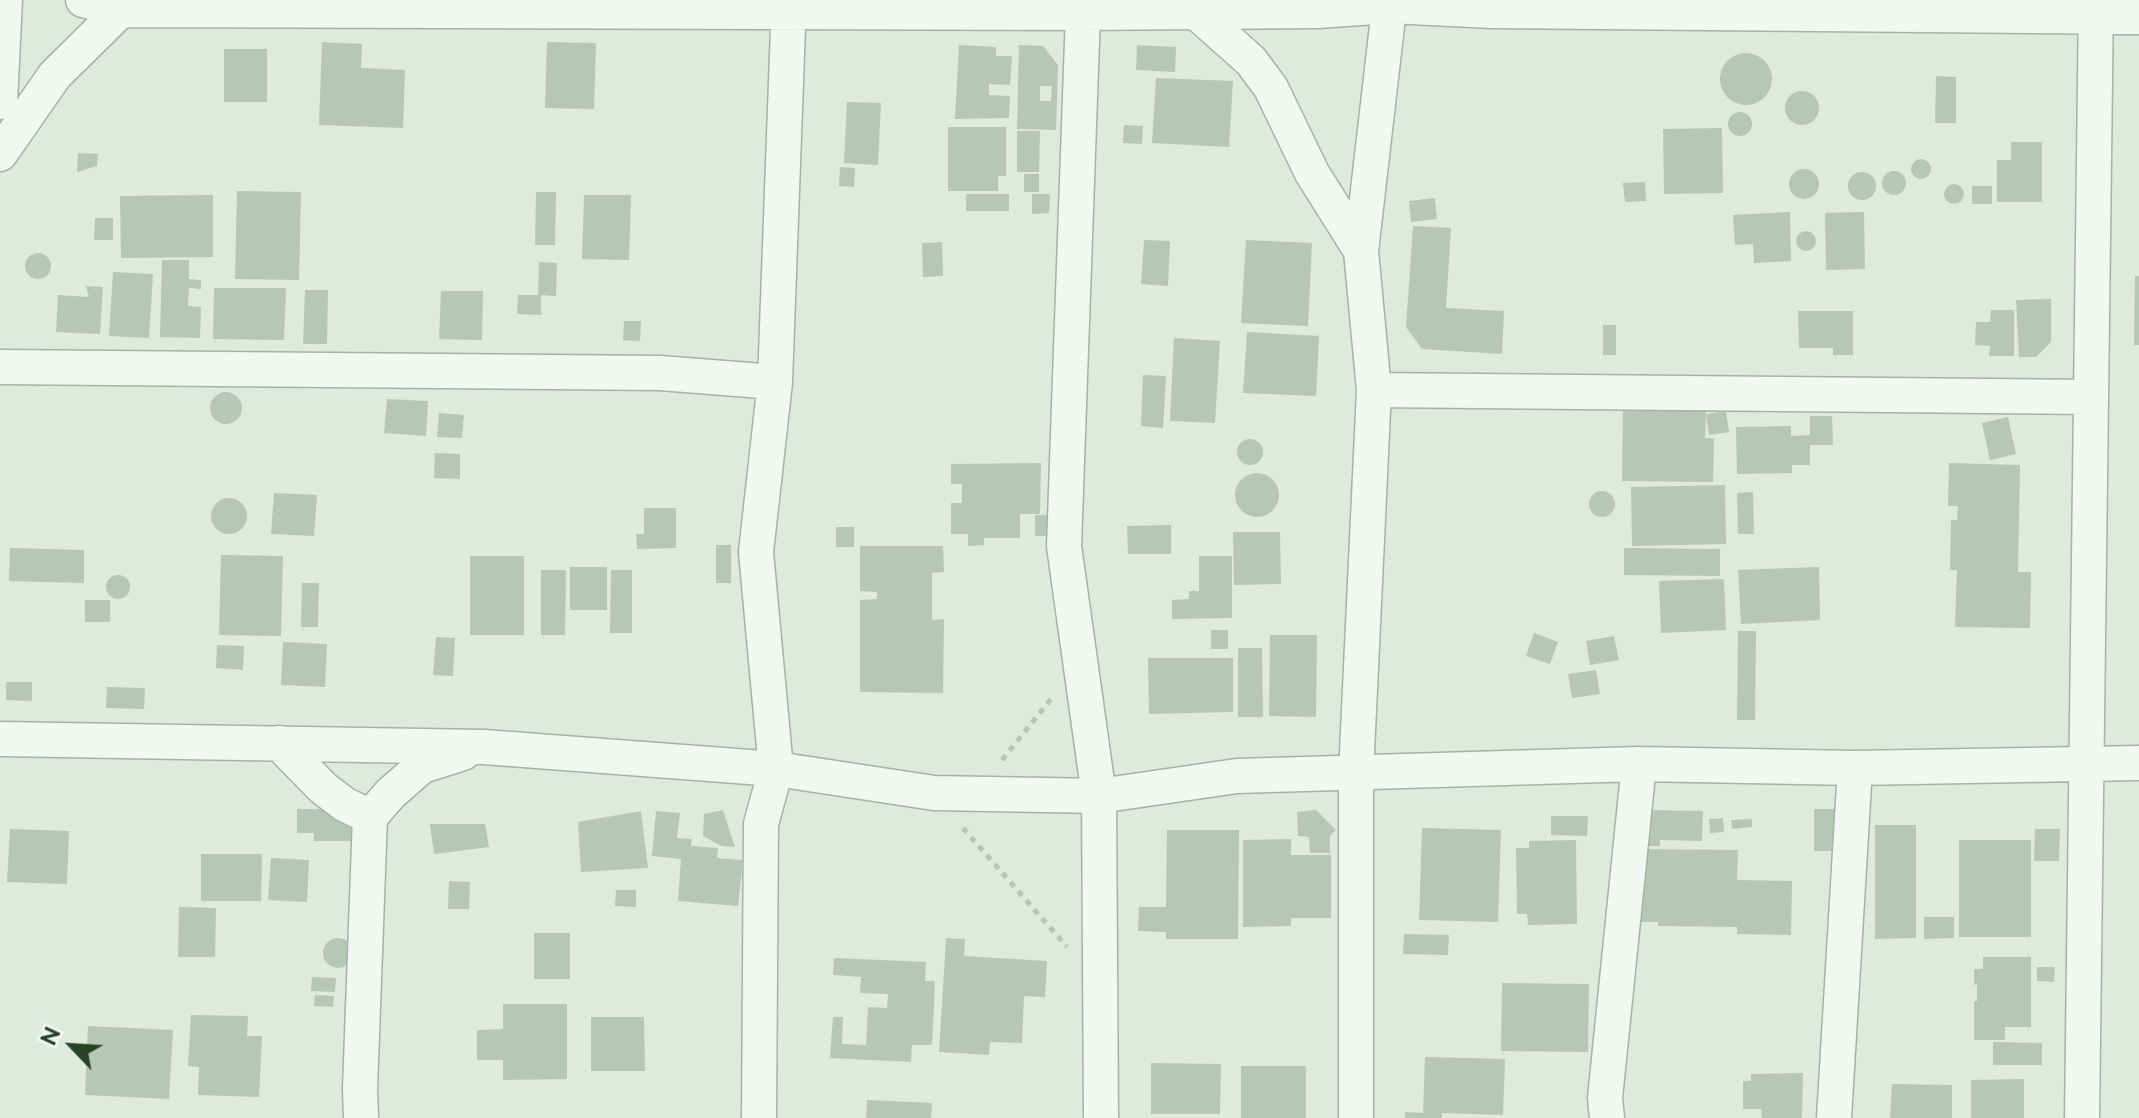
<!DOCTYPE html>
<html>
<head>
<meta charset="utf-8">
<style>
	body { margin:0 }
	#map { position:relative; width:2139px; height:1118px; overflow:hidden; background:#dfe9de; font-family:Raleway,sans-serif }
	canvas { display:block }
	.north { position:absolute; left:32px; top:1006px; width:80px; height:80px; -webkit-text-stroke:6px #eef7ee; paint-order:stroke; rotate:295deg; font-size:22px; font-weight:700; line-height:32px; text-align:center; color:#274225 }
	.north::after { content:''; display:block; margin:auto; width:28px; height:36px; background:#274225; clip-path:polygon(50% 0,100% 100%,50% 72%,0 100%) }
</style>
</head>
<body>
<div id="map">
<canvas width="2139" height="1118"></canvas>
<div class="north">N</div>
</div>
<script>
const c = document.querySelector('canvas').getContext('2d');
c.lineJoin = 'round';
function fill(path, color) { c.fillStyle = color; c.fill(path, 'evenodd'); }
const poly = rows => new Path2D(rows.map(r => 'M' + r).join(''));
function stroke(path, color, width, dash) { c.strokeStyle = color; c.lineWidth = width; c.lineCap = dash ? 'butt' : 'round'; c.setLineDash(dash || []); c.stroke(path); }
fill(poly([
	[322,42,362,44,361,68,405,70,403,128,319,125],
	[547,42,596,43,594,109,545,108],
	[959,45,996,47,996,56,1012,56,1010,85,989,84,989,95,1010,96,1009,118,955,119],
	[1019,45,1043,46,1058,65,1056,130,1017,129],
	[1040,86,1052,86,1051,101,1040,101],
	[1137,45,1176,47,1175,72,1136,70],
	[224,49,267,49,267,102,224,102],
	'1720 79a26 26 0 1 1 52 0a26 26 0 1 1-52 0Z',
	[1936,76,1956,77,1956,123,1935,123],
	[1156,78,1233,81,1229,147,1152,143],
	'1785 108a17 17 0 1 1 34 0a17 17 0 1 1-34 0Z',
	[847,102,881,103,878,165,844,163],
	'1728 124a12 12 0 1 1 24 0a12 12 0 1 1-24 0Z',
	[1124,125,1143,126,1142,144,1123,143],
	[948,127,1006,127,1006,176,998,176,998,191,948,191],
	[1722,128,1723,193,1664,194,1663,129],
	[1017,131,1040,131,1039,172,1017,172],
	[2011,142,2042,142,2042,202,1997,202,1997,160,2011,160],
	[78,153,98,154,97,166,77,172],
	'1911 169a10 10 0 1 1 20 0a10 10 0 1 1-20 0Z',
	[840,167,855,168,854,187,839,186],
	'1789 184a15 15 0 1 1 30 0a15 15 0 1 1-30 0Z',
	'1882 183a12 12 0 1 1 24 0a12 12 0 1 1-24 0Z',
	'1848 186a14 14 0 1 1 28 0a14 14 0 1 1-28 0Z',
	[1024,174,1039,174,1039,192,1024,192],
	[1645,182,1646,201,1625,202,1623,183],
	'1944 194a10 10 0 1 1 20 0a10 10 0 1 1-20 0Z',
	[1972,186,1992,186,1992,204,1972,204],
	[237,191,301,192,299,280,235,279],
	[536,192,556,192,555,245,535,245],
	[966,194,1009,194,1009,211,966,211],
	[1032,194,1050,194,1049,213,1032,214],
	[213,195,213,257,121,258,120,196],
	[584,195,631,195,629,260,582,259],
	[1435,198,1437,219,1411,222,1409,201],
	[1790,212,1791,261,1754,263,1753,244,1735,245,1733,215],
	[1864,212,1865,269,1826,270,1825,213],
	[95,218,113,218,113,240,94,240],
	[1413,226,1451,228,1446,308,1504,311,1502,354,1422,349,1406,327],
	'1796 241a10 10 0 1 1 20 0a10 10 0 1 1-20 0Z',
	[1144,240,1170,241,1168,286,1141,284],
	[1246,240,1312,243,1308,326,1241,323],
	[942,242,943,276,923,277,922,243],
	'25 266a13 13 0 1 1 26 0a13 13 0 1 1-26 0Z',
	[162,260,189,260,189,279,201,280,201,289,189,288,188,306,201,307,200,338,160,337],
	[539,262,557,263,556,296,541,295,541,315,517,314,518,295,538,295],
	[113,272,153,274,149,338,109,336],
	[2135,276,2139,276,2139,345,2134,345],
	[86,286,103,287,100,334,56,332,58,295,89,297],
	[214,288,286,288,284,340,213,339],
	[305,290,328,290,327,344,303,344],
	[441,291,483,291,482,340,439,339],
	[2051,299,2051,342,2036,357,2019,357,2016,300],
	[1991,310,2014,310,2014,356,1989,356,1990,346,1975,345,1976,322,1990,322],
	[1798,311,1853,311,1853,355,1833,355,1833,348,1799,348],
	[624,321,641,321,640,341,623,340],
	[1603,325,1616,325,1616,355,1603,355],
	[1247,332,1319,336,1316,396,1243,393],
	[1174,338,1220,341,1215,423,1170,421],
	[1143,375,1166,376,1163,428,1141,426],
	'210 408a16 16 0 1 1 32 0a16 16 0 1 1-32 0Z',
	[387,399,428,401,426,436,384,433],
	[1623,408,1706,409,1705,438,1714,438,1713,482,1622,481],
	[1726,411,1729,432,1709,435,1706,414],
	[439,413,464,415,462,438,437,437],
	[1810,416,1832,416,1833,445,1810,445,1810,465,1792,465,1792,473,1737,474,1736,427,1791,426,1791,436,1810,435],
	[2008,417,2016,454,1990,460,1982,423],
	'1237 452a13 13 0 1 1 26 0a13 13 0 1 1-26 0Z',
	[435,453,460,454,460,479,434,478],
	[1041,463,1040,514,1020,514,1020,538,984,538,984,545,968,546,968,534,951,534,951,503,962,503,962,484,951,484,951,464],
	[1949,463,2020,465,2018,572,2031,572,2030,628,1955,627,1957,570,1950,570,1951,520,1957,520,1958,506,1948,506],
	'1235 495a22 22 0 1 1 44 0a22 22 0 1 1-44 0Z',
	[1725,485,1726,544,1632,546,1631,487],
	'1589 504a13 13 0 1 1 26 0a13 13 0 1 1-26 0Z',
	[1753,492,1754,534,1738,534,1737,493],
	[274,493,317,495,314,536,271,534],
	'211 516a18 18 0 1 1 36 0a18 18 0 1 1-36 0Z',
	[644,508,676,508,676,548,637,549,636,534,644,534],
	[1035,515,1049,515,1050,536,1035,536],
	[1171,525,1171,554,1128,554,1127,526],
	[836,527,854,527,854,547,836,547],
	[1233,532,1280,532,1281,584,1234,585],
	[716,545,731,545,731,583,716,583],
	[860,546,943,546,944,572,932,573,932,620,944,619,943,693,860,692,860,600,877,599,877,592,860,591],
	[10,548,84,550,84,583,9,581],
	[1624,548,1720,549,1720,576,1624,575],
	[221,555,283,556,281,636,219,635],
	[470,556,524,556,524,635,470,635],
	[1199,556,1232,556,1232,618,1172,619,1172,600,1189,599,1189,591,1199,591],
	[570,567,607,567,607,610,570,610],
	[1819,567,1820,620,1741,624,1738,570],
	[541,570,566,570,565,635,541,635],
	[611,570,632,570,632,633,610,633],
	'106 587a12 12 0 1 1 24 0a12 12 0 1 1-24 0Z',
	[1724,579,1726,630,1661,633,1659,581],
	[302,583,319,583,318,627,301,627],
	[85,600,110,600,110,622,85,622],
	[1211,630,1228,630,1228,649,1211,649],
	[1738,631,1756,631,1755,720,1737,720],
	[1534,633,1558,642,1550,664,1526,656],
	[1270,635,1317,635,1316,717,1269,716],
	[1614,636,1619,660,1590,665,1586,641],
	[436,637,455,638,453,676,433,675],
	[283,642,327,644,325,687,281,685],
	[217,645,244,646,243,670,216,668],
	[1238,648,1262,648,1263,717,1238,717],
	[1148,658,1233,658,1233,712,1149,714],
	[1596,670,1600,694,1572,698,1568,674],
	[6,682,32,682,32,701,6,700],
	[107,687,145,688,144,709,106,708],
	[297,809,327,809,351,827,351,841,314,841,314,833,297,833],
	[1814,809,1836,809,1836,851,1814,851],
	[723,810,735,847,721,846,703,836,704,814],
	[1316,810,1336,830,1330,836,1330,853,1310,853,1309,837,1298,836,1297,812],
	[1642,810,1703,811,1702,841,1660,840,1660,846,1642,846],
	[641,811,648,868,581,872,578,822],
	[656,811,680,813,677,838,692,839,691,846,718,848,717,858,743,860,738,906,678,901,681,859,652,856],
	[1551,816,1588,816,1587,836,1551,835],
	[1723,818,1724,832,1710,833,1709,819],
	[1752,819,1752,827,1732,829,1731,820],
	[430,824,485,824,489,847,434,854],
	[1875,825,1916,825,1916,938,1875,939],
	[1422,828,1501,830,1498,922,1419,920],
	[10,829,69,831,67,884,7,882],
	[2035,829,2060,829,2059,861,2034,861],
	[1167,830,1239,830,1238,939,1166,939,1166,932,1138,931,1139,907,1166,907],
	[1291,839,1291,855,1331,855,1331,918,1291,918,1291,926,1243,927,1243,840],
	[1576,840,1577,924,1528,925,1527,914,1517,914,1516,848,1529,848,1529,841],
	[1959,840,2031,840,2031,937,1959,937],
	[1639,849,1738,850,1737,880,1792,881,1791,935,1737,934,1737,927,1658,926,1658,922,1637,922],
	[201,854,262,854,261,901,201,901],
	[271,858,309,860,307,902,268,900],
	[449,881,470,882,469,909,448,909],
	[616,890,636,890,636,907,615,906],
	[179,907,216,908,215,957,178,957],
	[1924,917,1954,917,1954,938,1924,939],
	[534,933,570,933,570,979,534,979],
	[1404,934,1449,935,1448,955,1403,954],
	[946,938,965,939,964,956,1047,961,1045,997,1024,996,1022,1043,990,1042,989,1055,939,1052],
	'323 953a15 15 0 1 1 30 0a15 15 0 1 1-30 0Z',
	[1983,957,2031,957,2031,1027,2005,1027,2005,1040,1974,1040,1974,1001,1977,1001,1977,984,1974,985,1974,969,1983,969],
	[834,958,926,962,925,981,935,981,932,1045,912,1045,911,1062,830,1058,833,1017,843,1017,842,1044,866,1045,868,1007,887,1008,888,994,860,993,861,977,833,975],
	[2037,967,2055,967,2054,982,2037,981],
	[312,977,336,978,335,992,311,991],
	[1502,983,1589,984,1588,1052,1501,1051],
	[315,995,334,996,333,1007,314,1006],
	[503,1004,567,1004,567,1079,503,1080,503,1060,477,1060,477,1030,503,1029],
	[191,1015,248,1016,247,1036,262,1036,259,1097,198,1095,199,1067,188,1066],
	[591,1017,644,1017,645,1071,591,1071],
	[88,1026,173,1030,169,1099,85,1095],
	[1993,1042,2042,1043,2042,1065,1993,1065],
	[1425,1057,1505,1059,1503,1115,1442,1113,1442,1118,1405,1118,1405,1112,1423,1113],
	[1151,1063,1221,1064,1220,1114,1151,1114],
	[1241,1066,1306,1066,1306,1118,1241,1118],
	[1803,1073,1802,1118,1762,1118,1761,1109,1743,1109,1743,1081,1751,1081,1751,1074],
	[2024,1079,2024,1118,1971,1118,1971,1080],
	[1892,1084,1952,1085,1952,1118,1890,1118],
	[867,1100,932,1103,931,1118,866,1118]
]), '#b6c7b5');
const street = poly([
	[83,0,121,10,1083,13,1317,11,1390,6,1492,11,2139,17],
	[1196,12,1251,61,1271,88,1312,173,1361,251],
	[1083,13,1064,546,1099,796,1101,1118],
	[0,102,5,0],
	[0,154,55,75,121,10],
	[0,367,660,373,775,382],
	[1374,390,2091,397],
	[0,739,484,747,776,769,934,793,1099,796,1237,776,1639,764,1855,768,2139,763],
	[279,743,323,788,344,804,370,817,360,1089,361,1118],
	[370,817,390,794,422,766,463,753],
	[759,1118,761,824,776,769,756,552,775,382,789,0],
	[1356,1118,1356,774,1374,390,1361,251,1390,0],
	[1607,1118,1605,1098,1639,764],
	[1834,1118,1855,768],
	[2082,1118,2096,0]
]);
stroke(street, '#a4b4a3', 37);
stroke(poly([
	[1002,760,1051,699],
	[963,828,1067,947]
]), '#b8c4b8', 5, [6, 6]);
stroke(street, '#f1f7f1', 34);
</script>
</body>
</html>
